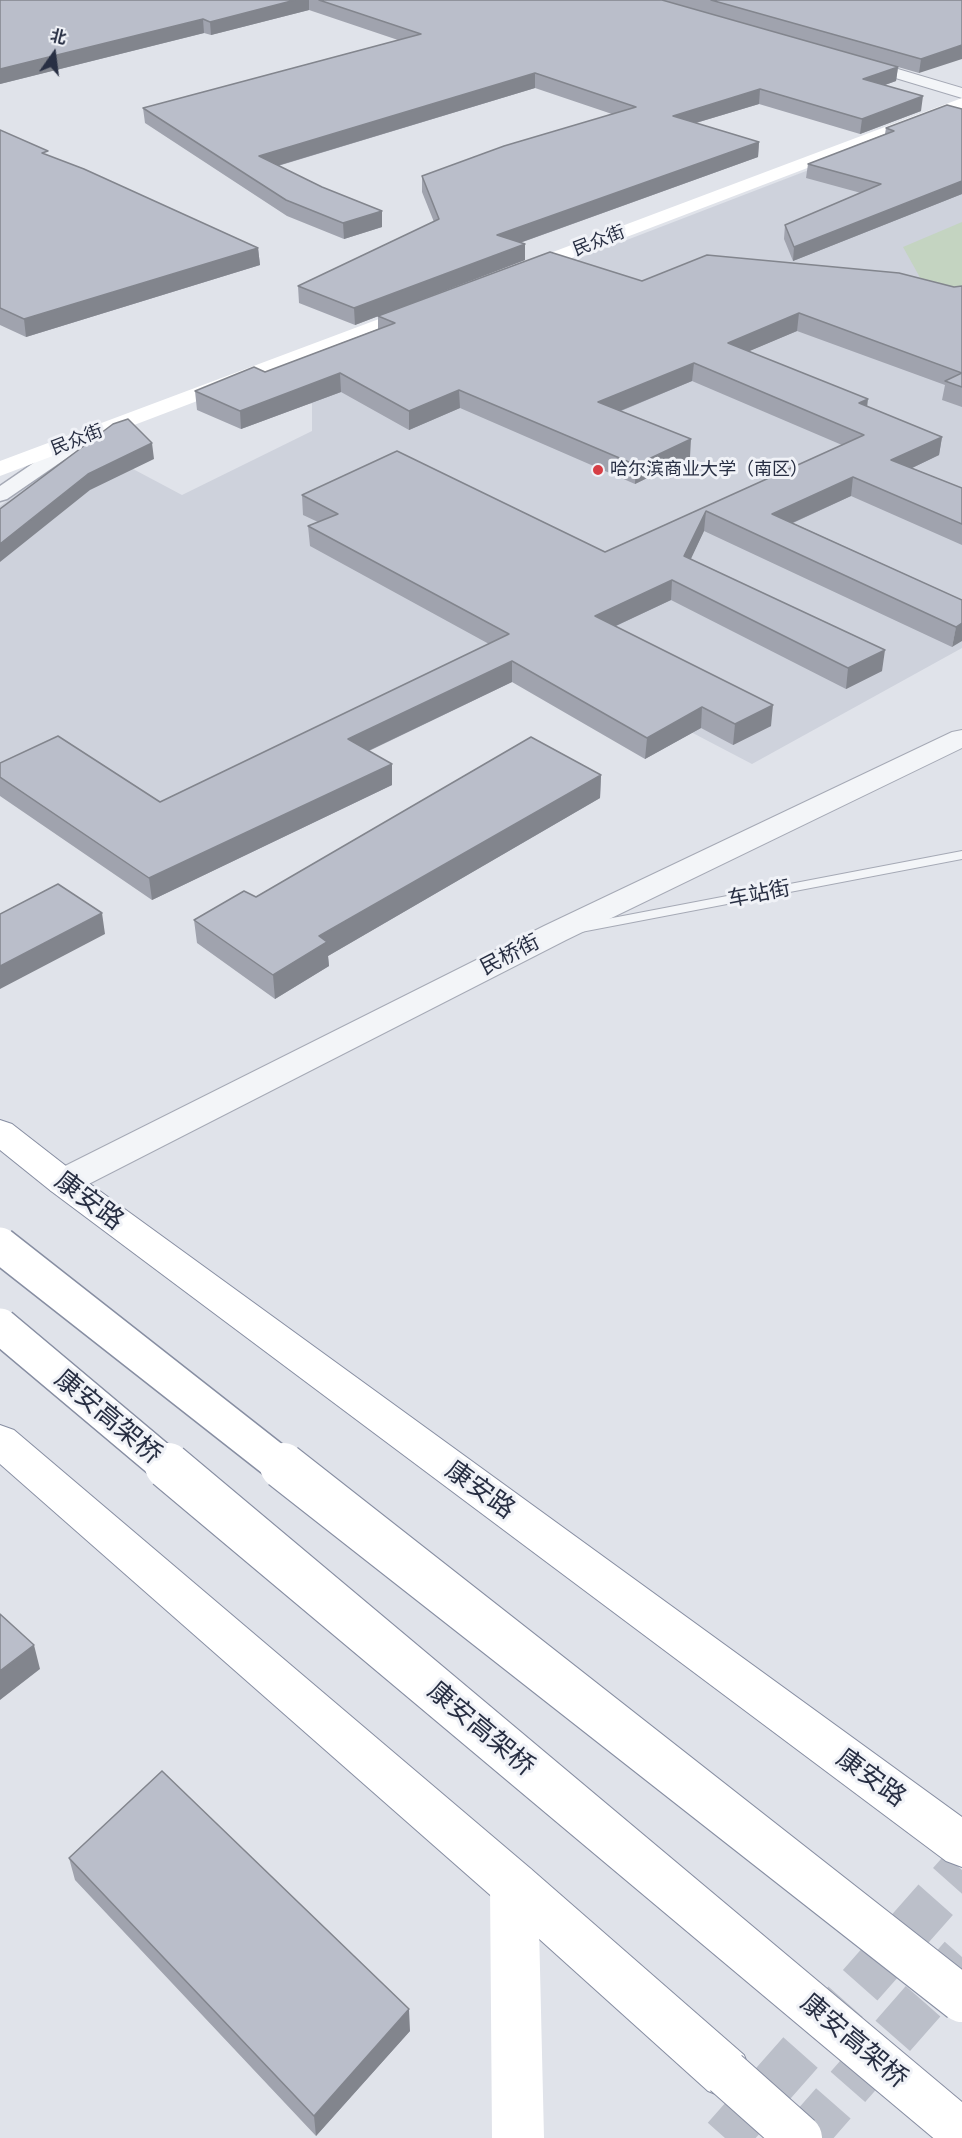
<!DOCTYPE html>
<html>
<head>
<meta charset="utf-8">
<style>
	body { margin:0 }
	#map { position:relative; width:962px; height:2138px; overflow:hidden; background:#e0e3ea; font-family:Inter,"Noto Sans SC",sans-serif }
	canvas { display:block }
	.north { position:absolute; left:24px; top:24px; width:60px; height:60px; -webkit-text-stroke:4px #f0f2f7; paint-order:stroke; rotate:14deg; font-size:16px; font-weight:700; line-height:24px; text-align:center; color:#282f43 }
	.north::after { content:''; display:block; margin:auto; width:21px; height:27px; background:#282f43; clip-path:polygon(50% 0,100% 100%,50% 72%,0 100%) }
</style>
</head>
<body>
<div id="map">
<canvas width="962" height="2138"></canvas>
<div class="north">北</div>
</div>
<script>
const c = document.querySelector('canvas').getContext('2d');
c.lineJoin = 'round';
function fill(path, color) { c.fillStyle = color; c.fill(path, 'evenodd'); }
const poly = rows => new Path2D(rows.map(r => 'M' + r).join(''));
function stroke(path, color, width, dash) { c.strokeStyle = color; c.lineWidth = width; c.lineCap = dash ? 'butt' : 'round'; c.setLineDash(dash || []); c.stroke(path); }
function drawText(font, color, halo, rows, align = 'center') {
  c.font = font + ' Inter,"Noto Sans SC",sans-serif'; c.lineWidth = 6; c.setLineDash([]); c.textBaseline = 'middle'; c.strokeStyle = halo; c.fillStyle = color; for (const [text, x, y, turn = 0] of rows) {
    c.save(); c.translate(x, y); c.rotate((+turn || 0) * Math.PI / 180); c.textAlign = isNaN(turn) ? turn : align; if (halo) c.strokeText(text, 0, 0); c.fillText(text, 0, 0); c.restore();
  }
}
fill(poly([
	[962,111,962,648,752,764,517,641,170,811,0,781,0,506,86,444,182,495,312,431,312,404,263,380]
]), '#ced2dc');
fill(poly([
	[962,222,962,296,923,283,903,247]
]), '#c4d4c1');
stroke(poly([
	[725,2138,962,1870],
	[803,2138,962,1957]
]), '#bbbfc9', 46, [46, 22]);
const service = poly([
	[962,851,962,859,581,932,575,928,581,924,962,851]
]);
const minor = poly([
	[83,432,90,434,92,438,90,442,7,499,0,501,0,486,76,434,83,432]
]);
const tertiary = poly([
	[854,56,962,88,962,98,849,64,846,61,849,58,854,56],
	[962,730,962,748,566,940,75,1191,63,1194,51,1191,46,1182,51,1173,544,926,952,732,962,730]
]);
const trunk = poly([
	[0,1120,12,1124,75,1173,962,1817,962,1867,946,1861,51,1191,0,1150,0,1120],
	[0,1425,14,1430,531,1869,744,2055,751,2073,744,2091,726,2098,708,2091,497,1901,0,1464,0,1425]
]);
stroke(service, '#a5a9b5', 2);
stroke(minor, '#a5a9b5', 3);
stroke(tertiary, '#a5a9b5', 2);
stroke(trunk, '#878ea2', 2);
fill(service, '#f3f5f8');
fill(minor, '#f3f5f8');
fill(tertiary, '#f3f5f8');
fill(poly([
	[962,98,962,109,527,275,513,275,510,271,513,267,962,98],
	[419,304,426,306,429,310,426,314,0,476,0,461,419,304],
	[514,1862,531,1869,538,1885,544,2138,492,2138,490,1885,497,1869,514,1862]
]), '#fff');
fill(trunk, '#fff');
const trunkBridgeFar1 = poly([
	[0,1245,284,1468],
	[0,1326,169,1468]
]);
const trunkBridge = poly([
	[168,1466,962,2132],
	[283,1466,962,1999],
	[726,2073,799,2138]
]);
stroke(trunkBridgeFar1, '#878ea2', 38, []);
stroke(trunkBridge, '#878ea2', 48, []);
stroke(trunkBridgeFar1, '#fff', 35);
stroke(trunkBridge, '#fff', 46);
fill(poly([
	[0,0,962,0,919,73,898,67,896,81,885,85,921,111,860,134,759,104,696,123,759,142,758,157,520,243,525,244,525,260,355,325,299,303,298,286,434,222,422,192,422,176,612,114,535,88,278,166,382,227,344,239,287,216,145,123,143,108,398,40,309,10,211,35,204,33,0,84],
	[962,109,962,194,793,261,784,239,785,225,861,193,806,178,808,164,885,134,886,128],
	[0,130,49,156,258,248,260,265,26,337,0,325],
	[642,281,954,287,962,286,962,407,942,400,945,385,797,331,749,351,867,407,942,437,939,455,912,468,962,488,962,545,851,496,793,523,962,600,952,647,704,531,690,559,882,671,846,689,671,600,616,626,771,726,733,745,701,728,645,759,512,682,369,751,392,785,152,900,0,796,0,763,160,802,489,644,310,546,308,526,318,522,303,515,302,495,605,552,842,445,692,381,621,411,690,457,635,484,460,408,409,430,341,392,241,429,197,410,195,391,265,372,378,329,378,316],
	[601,775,600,798,328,956,329,966,275,999,197,943,194,920,256,897],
	[69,1858,410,2031,316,2136,75,1880]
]), '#a0a3ae');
fill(poly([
	[295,0,309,0,309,10,211,35,210,22],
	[203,19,204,33,0,84,0,69],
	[962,45,962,59,919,73,921,59],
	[898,67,896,81,862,93,863,79],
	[535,73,535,88,260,171,259,156],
	[760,89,759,104,672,130,673,116],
	[923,96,921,111,860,134,862,119],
	[759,142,758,157,497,251,497,235],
	[962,181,962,194,793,261,794,247],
	[382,211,382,227,344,239,343,223],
	[525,244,525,260,355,325,354,308],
	[258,248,260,265,26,337,24,319],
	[799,313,797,331,726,361,728,343],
	[694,363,692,381,598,420,598,402],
	[340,373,341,392,241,429,240,411],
	[459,390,460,408,409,430,409,411],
	[868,399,866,417,859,403],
	[942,437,939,455,889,479,891,460],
	[691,439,690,457,635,484,636,465],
	[152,443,154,459,90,490,0,562,0,544,88,474],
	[853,477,851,496,770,533,772,514],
	[706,511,704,531,683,576,684,556],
	[672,580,671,600,594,636,595,616],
	[962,623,962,641,952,647,956,627],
	[885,650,882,671,846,689,848,668],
	[512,661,512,682,349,760,348,739],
	[773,705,771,726,733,745,735,724],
	[702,707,701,728,645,759,647,738],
	[392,764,392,785,152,900,149,878],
	[601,775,600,798,328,956,329,966,275,999,273,975,319,936],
	[102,913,105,934,0,989,0,966],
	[34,1645,40,1669,0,1700,0,1671],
	[409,2009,410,2031,316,2136,314,2116]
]), '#82858d');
const building = poly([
	[0,0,295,0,210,22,203,19,0,69,0,0],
	[319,0,662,0,898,67,863,79,923,96,862,119,760,89,673,116,759,142,497,235,525,244,354,308,298,286,439,219,422,176,504,146,636,107,535,73,259,156,322,187,382,211,343,223,286,200,143,108,421,34,319,0],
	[711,0,962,0,962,45,921,59,711,0],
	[947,105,962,109,962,181,794,247,785,225,881,184,808,164,894,131,886,128,947,105],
	[0,130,48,151,42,153,84,169,258,248,24,319,0,308,0,130],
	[550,252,642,281,707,255,899,273,954,287,962,286,962,373,799,313,728,343,868,399,859,403,942,437,891,460,962,488,962,524,853,477,772,514,962,600,962,623,956,627,706,511,684,556,885,650,848,668,672,580,595,616,773,705,735,724,702,707,647,738,512,661,348,739,392,764,149,878,0,777,0,763,58,736,160,802,509,634,308,526,338,514,302,495,397,451,605,552,864,435,694,363,598,402,691,439,636,465,459,390,409,411,340,373,240,411,195,391,254,367,265,372,395,323,378,316,550,252],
	[962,373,962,387,945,381,962,373],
	[128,419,152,443,88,474,0,544,0,509,113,424,128,419],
	[531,737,601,775,319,936,327,942,273,975,194,920,244,891,256,897,531,737],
	[58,884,102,913,0,966,0,914,58,884],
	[0,1614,34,1645,0,1671,0,1614],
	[162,1771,409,2009,314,2116,69,1858,162,1771]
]);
fill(building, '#babeca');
stroke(building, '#82858d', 1.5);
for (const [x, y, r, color] of [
	[598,470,6,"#d63e45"]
]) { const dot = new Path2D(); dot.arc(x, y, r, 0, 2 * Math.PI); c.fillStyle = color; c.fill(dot); stroke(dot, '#f0f2f7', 2); }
drawText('18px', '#282f43', '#f0f2f7', [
	["民众街",599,241,-21],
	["民众街",77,440,-21]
]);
drawText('18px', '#282f43', '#f0f2f7', [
	["哈尔滨商业大学（南区）",610,470]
], 'left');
drawText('21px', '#282f43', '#f0f2f7', [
	["车站街",759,894,-11],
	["民桥街",510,955,-27]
]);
drawText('26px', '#282f43', '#f0f2f7', [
	["康安路",89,1201,37],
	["康安高架桥",108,1417,40],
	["康安路",480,1490,36],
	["康安高架桥",481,1729,40],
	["康安路",871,1778,36],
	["康安高架桥",854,2041,40]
]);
</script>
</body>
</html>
